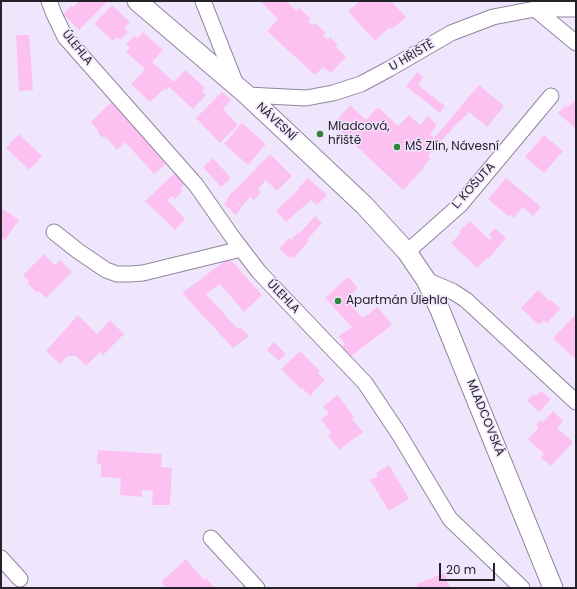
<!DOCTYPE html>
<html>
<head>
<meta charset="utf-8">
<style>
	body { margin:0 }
	#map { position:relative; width:577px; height:589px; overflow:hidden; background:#efe6fd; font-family:Poppins,sans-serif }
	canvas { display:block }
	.frame { position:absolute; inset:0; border:2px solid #26222a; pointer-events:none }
	.scale { position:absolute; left:439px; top:563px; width:56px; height:18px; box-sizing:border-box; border:2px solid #26222a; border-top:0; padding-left:5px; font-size:12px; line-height:14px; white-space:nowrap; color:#26222a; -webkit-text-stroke:3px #efe6fd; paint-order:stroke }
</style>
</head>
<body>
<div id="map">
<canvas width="577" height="589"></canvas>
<div class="frame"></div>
<div class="scale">20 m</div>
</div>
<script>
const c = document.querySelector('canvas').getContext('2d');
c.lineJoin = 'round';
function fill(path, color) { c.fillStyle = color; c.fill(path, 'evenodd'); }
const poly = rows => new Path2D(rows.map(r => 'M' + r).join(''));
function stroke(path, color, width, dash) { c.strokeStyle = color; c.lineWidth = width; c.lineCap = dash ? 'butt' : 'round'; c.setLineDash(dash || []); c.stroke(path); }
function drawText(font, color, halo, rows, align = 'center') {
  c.font = font + ' Poppins,sans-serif'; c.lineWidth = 3; c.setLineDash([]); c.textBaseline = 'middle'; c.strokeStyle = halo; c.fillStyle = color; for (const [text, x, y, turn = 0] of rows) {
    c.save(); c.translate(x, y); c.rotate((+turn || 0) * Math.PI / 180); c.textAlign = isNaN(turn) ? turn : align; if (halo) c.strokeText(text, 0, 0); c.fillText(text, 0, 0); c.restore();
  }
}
fill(poly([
	[80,1,86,1,88,2,89,1,108,1,79,30,63,14,71,6,73,7],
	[260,1,286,1,297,11,299,8,310,18,308,21,312,25,315,23,326,33,323,35,328,40,330,37,338,45,336,47,346,57,331,73,323,67,315,75,267,31,278,19],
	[360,1,391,1,406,17,392,29,390,27,375,41,348,11],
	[112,5,130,22,124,28,128,32,120,40,117,37,113,41,94,24],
	[143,32,163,50,152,62,174,82,185,70,205,88,202,91,206,95,193,109,169,87,166,90,164,89,150,102,131,84,145,69,126,52,130,47,126,44,134,36,137,39],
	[16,35,29,35,33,90,19,91],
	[417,72,423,77,418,85,445,106,440,113,406,86],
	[479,85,504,106,487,127,469,112,461,121,460,120,428,156,430,159,423,167,424,168,403,190,333,124,350,105,366,120,378,107,398,126,409,115,420,125,428,116,437,125,430,134,434,138],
	[222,92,231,100,223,109,238,125,220,143,196,118],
	[576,99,576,129,558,113,566,105,568,107],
	[111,102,137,130,166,164,154,174,125,142,117,150,106,137,102,137,98,133,98,130,91,122],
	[242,123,266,144,248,165,224,144],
	[19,134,42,156,29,170,6,148],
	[544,135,563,151,544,173,525,157],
	[270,154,292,176,277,191,266,180,258,189,261,192,254,200,250,197,242,206,229,196],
	[213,158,231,178,221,187,203,167],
	[176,172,186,183,180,188,183,191,175,199,172,196,167,200,185,219,175,230,145,201],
	[308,178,327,195,317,205,311,200,286,222,276,211,299,189,298,188],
	[506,178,541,207,533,216,523,207,514,218,510,214,508,216,488,199],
	[229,196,242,207,236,215,224,204,228,200,227,198],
	[1,208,19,220,5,240,1,237],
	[315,216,322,223,307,240,309,241,294,258,291,256,289,258,279,249,289,238,291,240,298,232,300,233],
	[470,221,490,240,492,238,489,235,495,228,506,238,488,259,487,258,477,268,451,243,461,233,459,231],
	[44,254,55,265,60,260,72,272,46,298,39,291,37,293,27,283,29,281,23,275],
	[229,258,262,295,244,312,220,284,206,294,238,329,240,327,249,336,233,348,182,293],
	[348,277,358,288,346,300,363,318,378,307,392,325,350,357,342,346,345,344,339,336,352,327,325,298],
	[538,290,550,301,551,300,560,309,547,323,544,320,539,325,521,308],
	[576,314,576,355,574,358,553,338],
	[78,315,97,334,110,320,124,334,103,355,100,352,86,366,76,356,67,356,60,364,46,351],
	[274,342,286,354,279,361,267,350],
	[300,351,320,371,318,373,325,380,310,396,302,388,301,389,281,369],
	[541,391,551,399,539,412,527,401,533,394,536,396],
	[338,395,354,417,352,419,363,432,339,450,328,435,331,433,321,419,329,414,323,406],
	[553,411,563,421,557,428,573,442,551,466,541,458,544,454,528,439,539,427,536,425,541,420,543,422],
	[98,450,162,454,161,467,172,468,170,505,152,505,153,491,142,490,142,497,120,495,121,478,101,477,101,465,97,464],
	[389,465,409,499,389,511,370,480,378,476,376,473],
	[186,559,204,580,206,578,215,588,166,588,161,582],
	[444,573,450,588,419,588,417,584]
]), '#fcc0f1');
const minor = poly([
	[49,1,54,14,65,37,196,185,233,238,259,272,365,383,399,434,450,519,522,588],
	[203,1,237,87],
	[535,9,576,43],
	[247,95,306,98,333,93,361,84,389,69,451,33,493,17,535,9,576,9],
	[54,232,78,251,106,270,117,274,130,274,143,273,241,249],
	[407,252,460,205,551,96],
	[426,280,452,291,466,300,576,402],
	[211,538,257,588],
	[1,558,20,579]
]);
const tertiary = poly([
	[137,1,247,95,364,205,407,252,426,280,440,310,553,588]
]);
stroke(minor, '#90879c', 17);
stroke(tertiary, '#90879c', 21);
stroke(minor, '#fff', 15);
stroke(tertiary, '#fff', 19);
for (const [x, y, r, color] of [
	[320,134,4,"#308634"],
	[397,147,4,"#308634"],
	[338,301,4,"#308634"]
]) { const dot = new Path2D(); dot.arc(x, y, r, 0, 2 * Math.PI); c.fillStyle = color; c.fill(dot); stroke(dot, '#efe6fd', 1.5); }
drawText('12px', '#26222a', '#efe6fd', [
	["ÚLEHLA",77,48,51],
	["U HŘIŠTĚ",412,56,-30],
	["NÁVESNÍ",276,122,43],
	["L. KOŠUTA",474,186,-48],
	["ÚLEHLA",283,297,46],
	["MLADCOVSKÁ",485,418,68]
]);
drawText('12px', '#26222a', '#efe6fd', [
	["Mladcová,",328,127],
	["hřiště",328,141],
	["MŠ Zlín, Návesní",405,147],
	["Apartmán Úlehla",346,301]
], 'left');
</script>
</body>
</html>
